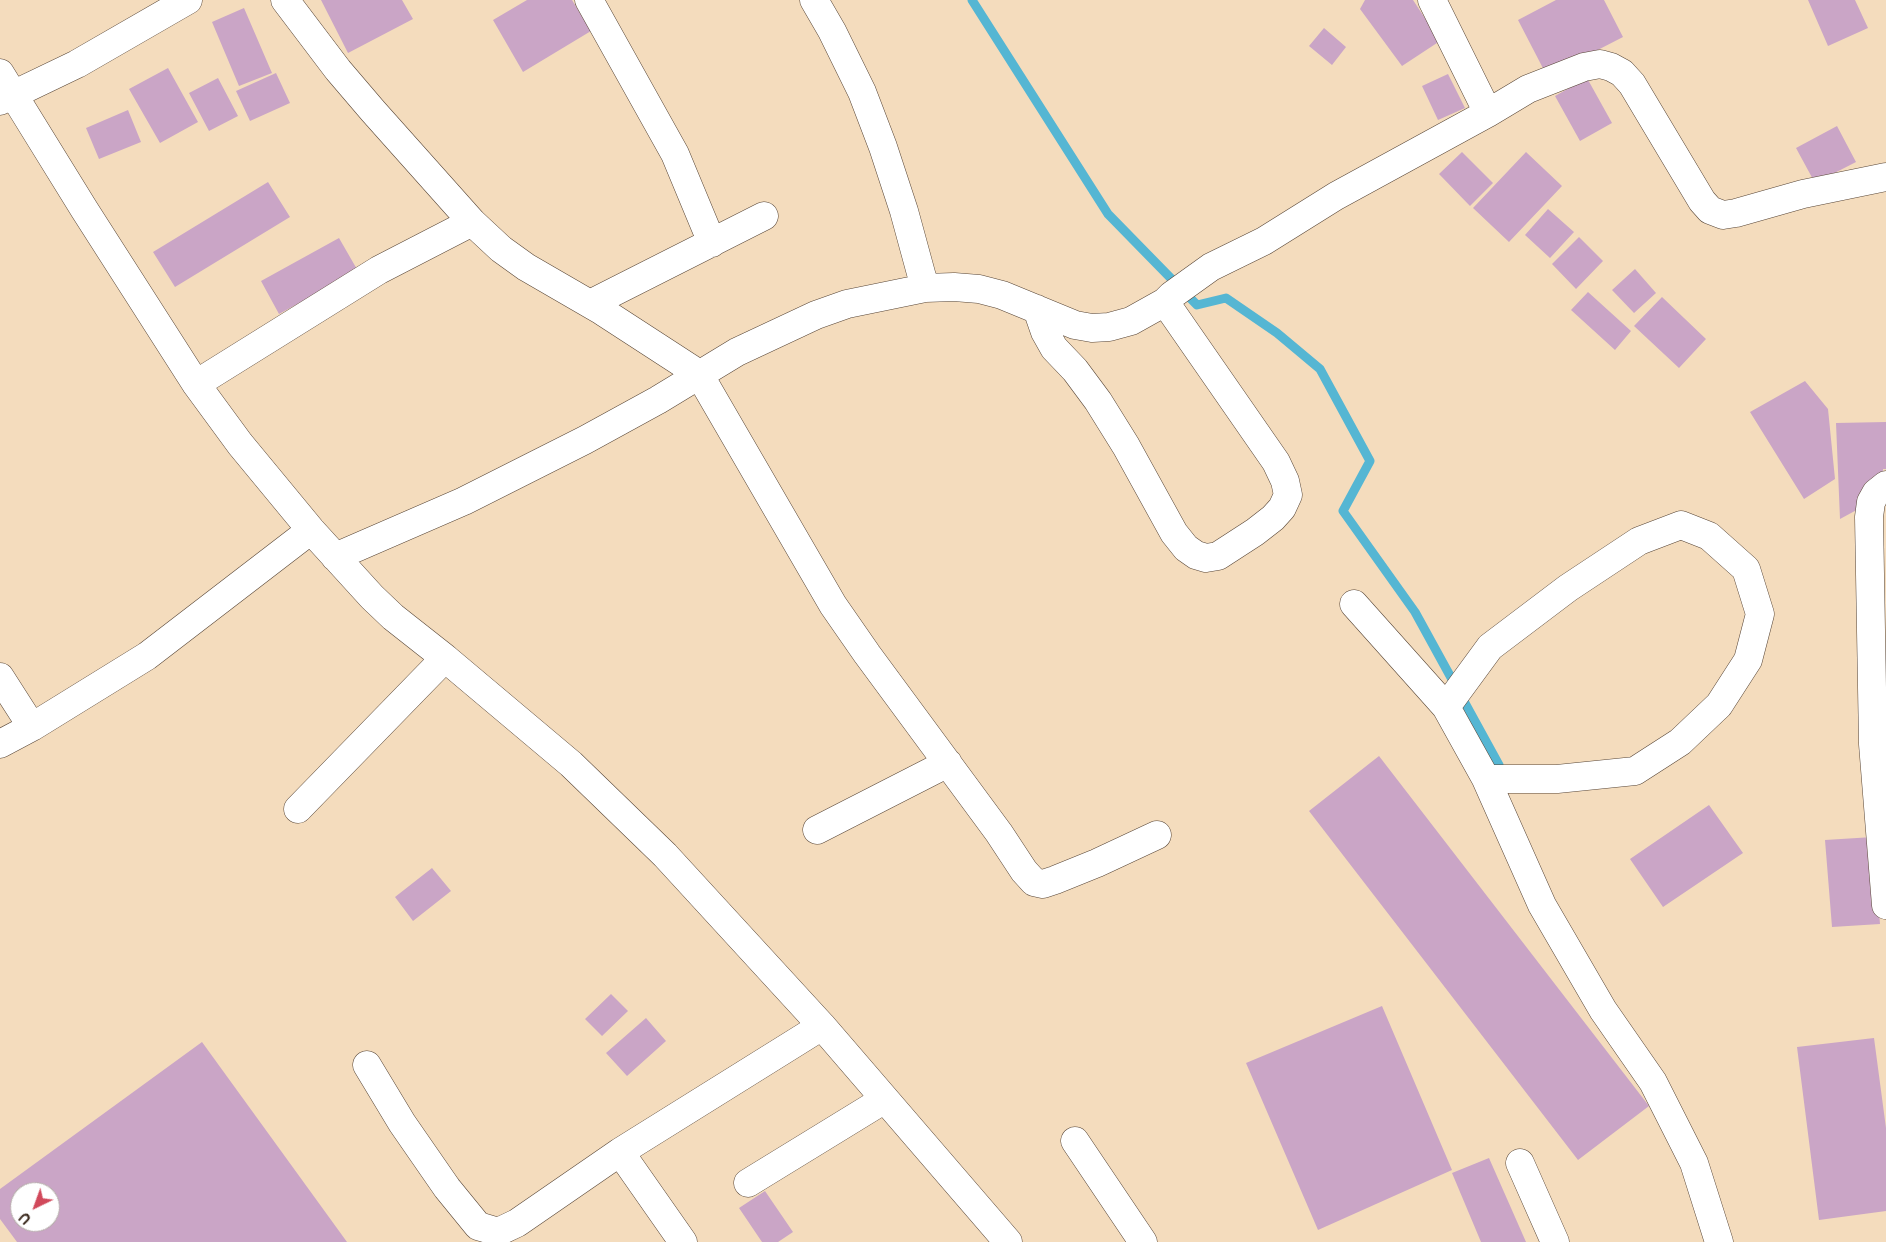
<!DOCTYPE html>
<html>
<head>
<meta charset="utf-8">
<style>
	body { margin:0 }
	#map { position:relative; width:1886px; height:1242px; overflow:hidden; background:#f4dcbd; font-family:"Balsamiq Sans",sans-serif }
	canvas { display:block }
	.north { position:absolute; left:10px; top:1182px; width:50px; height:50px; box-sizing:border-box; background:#fff; border:1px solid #b1aaa5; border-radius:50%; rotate:222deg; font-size:14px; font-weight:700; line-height:20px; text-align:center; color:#3b2a1e }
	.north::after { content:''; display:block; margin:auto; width:18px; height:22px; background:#d1495b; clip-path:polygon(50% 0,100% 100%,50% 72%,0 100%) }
</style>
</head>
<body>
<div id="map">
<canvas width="1886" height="1242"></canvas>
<div class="north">U</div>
</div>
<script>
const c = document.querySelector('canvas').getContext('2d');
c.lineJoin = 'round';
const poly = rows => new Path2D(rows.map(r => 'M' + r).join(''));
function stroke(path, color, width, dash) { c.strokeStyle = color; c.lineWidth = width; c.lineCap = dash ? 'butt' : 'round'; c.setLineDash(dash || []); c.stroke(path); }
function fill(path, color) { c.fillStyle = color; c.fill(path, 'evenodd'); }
stroke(poly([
	[972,0,1108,214,1197,305,1226,298,1277,333,1320,369,1370,461,1343,511,1415,612,1499,765]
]), '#55b6d3', 9);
fill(poly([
	[321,0,402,0,413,19,348,53],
	[527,0,572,0,591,31,523,72,493,20],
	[1365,0,1413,0,1440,41,1402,66,1360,9],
	[1556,0,1604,0,1623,37,1547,76,1518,20],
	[1808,0,1855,0,1868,28,1828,46],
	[244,8,272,73,239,86,212,22],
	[1324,28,1346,47,1332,65,1309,46],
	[168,68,198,122,160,143,129,89],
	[276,73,290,103,250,121,236,91],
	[1448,74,1465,108,1438,120,1422,86],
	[218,78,238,116,209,131,189,93],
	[1587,78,1612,123,1580,141,1555,96],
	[128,110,141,142,99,159,86,128],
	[1837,126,1856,162,1815,183,1796,148],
	[1462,152,1493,183,1470,206,1439,174],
	[1526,152,1562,186,1509,242,1473,208],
	[268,182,290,217,175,287,153,252],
	[1548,209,1574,232,1550,258,1525,235],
	[1579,237,1603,261,1576,289,1552,264],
	[339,238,358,271,279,314,261,281],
	[1635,269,1656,293,1634,313,1612,290],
	[1588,292,1631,331,1615,350,1571,310],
	[1662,297,1706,339,1679,368,1634,326],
	[1805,381,1828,409,1835,479,1804,499,1750,412],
	[1886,422,1886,469,1883,469,1883,483,1865,483,1864,506,1840,519,1836,423],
	[1379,756,1649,1106,1578,1160,1309,811],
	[1709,805,1743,853,1663,907,1630,859],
	[1873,837,1880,924,1832,927,1825,840],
	[432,868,451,891,413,921,395,897],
	[611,994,628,1011,602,1036,585,1019],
	[1382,1006,1452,1170,1318,1230,1246,1063],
	[646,1018,666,1041,627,1076,606,1053],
	[1874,1038,1886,1128,1886,1211,1819,1220,1797,1047],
	[202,1042,347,1242,17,1242,0,1219,0,1189],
	[20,1192,50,1192,50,1222,20,1222],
	[1489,1158,1526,1242,1481,1242,1452,1173],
	[765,1191,793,1232,778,1242,762,1242,739,1208]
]), '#caa5c6');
const minor = poly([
	[285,0,338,70,373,111,472,222,501,249,526,267,602,311,699,374,833,605,867,654,999,833,1024,871,1034,882,1043,884,1055,880,1097,863,1157,835],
	[589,0,675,154,712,243],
	[814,0,832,31,862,92,883,147,904,211,925,288],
	[1432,0,1488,113],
	[0,73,84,209,196,384,240,444,311,530,372,597,393,617,445,658,571,764,665,855,822,1026,1008,1242],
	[0,101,77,64,188,0],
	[590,304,764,216],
	[1037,309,1045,332,1054,348,1075,370,1098,401,1126,446,1174,533,1186,548,1196,555,1206,558,1218,556,1255,532,1273,518,1282,508,1288,495,1285,481,1276,462,1165,302],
	[196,384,379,270,472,222],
	[1886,485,1876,493,1871,502,1869,517,1873,744,1886,905],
	[335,557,464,501,585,440,658,400,737,352,816,315,847,304,925,288,954,287,979,289,1002,295,1075,325,1092,328,1109,327,1131,321,1165,302,1172,295,1211,267,1264,241,1336,196,1488,113,1528,89,1584,67,1600,64,1611,67,1622,73,1632,84,1702,201,1710,210,1723,215,1736,213,1803,194,1886,177],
	[1354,604,1446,707],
	[0,677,32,727],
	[0,744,32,727,147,656,311,530],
	[1486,779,1557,779,1635,771,1680,742,1719,705,1748,660,1760,614,1746,569,1709,536,1681,525,1639,541,1568,588,1490,647,1446,707,1486,779,1542,905,1603,1010,1653,1082,1694,1163,1719,1242],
	[298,809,445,658],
	[817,830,948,763],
	[367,1065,402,1123,447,1188,478,1226,498,1232,517,1223,620,1152,822,1026],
	[1075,1141,1143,1242],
	[620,1152,683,1242],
	[1520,1163,1555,1242],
	[748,1183,885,1099]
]);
stroke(minor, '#574536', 29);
stroke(minor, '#fff', 28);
</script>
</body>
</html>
